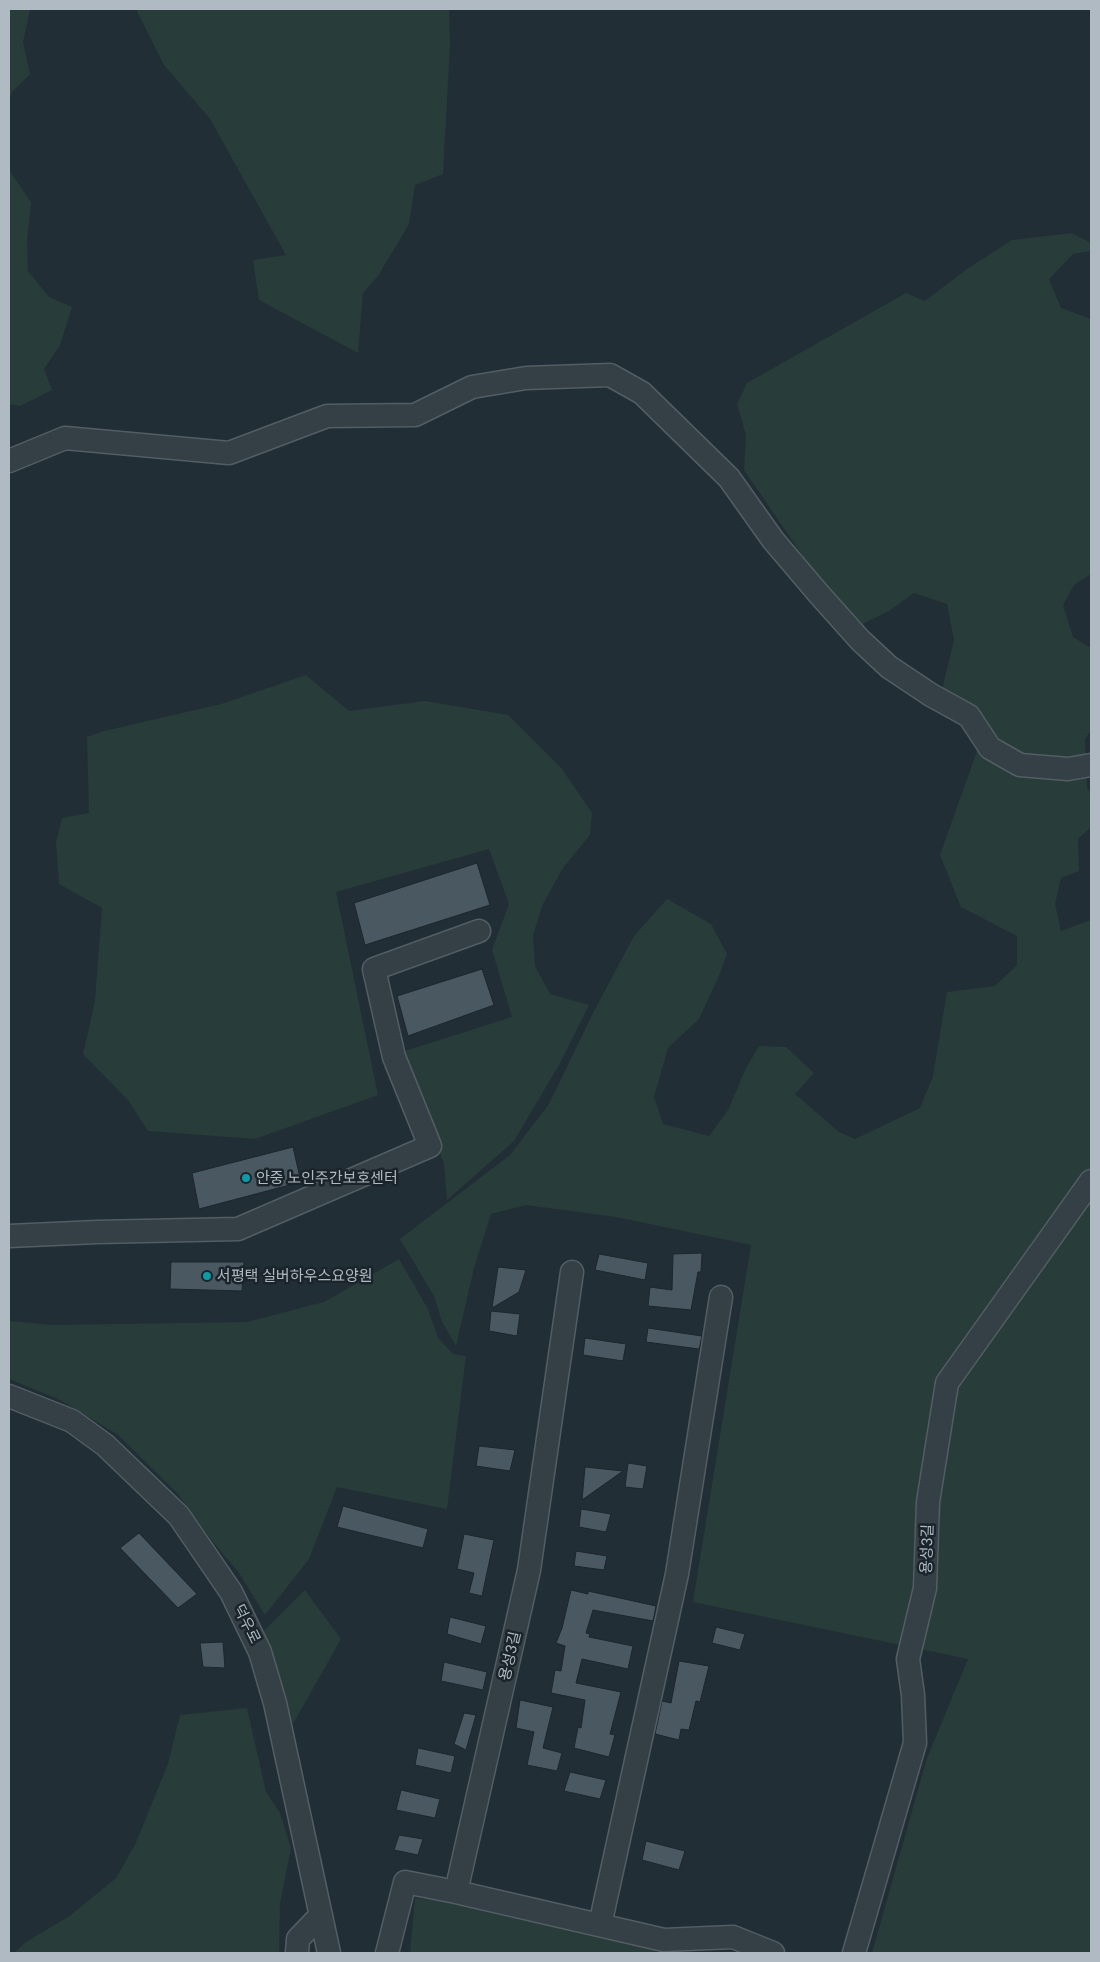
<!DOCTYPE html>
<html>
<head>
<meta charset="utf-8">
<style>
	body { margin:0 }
	#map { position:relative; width:1100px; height:1962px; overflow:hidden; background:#222e36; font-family:Lato,sans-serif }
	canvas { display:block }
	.frame { position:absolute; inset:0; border:10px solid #afbac3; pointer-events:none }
</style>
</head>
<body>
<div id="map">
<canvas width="1100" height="1962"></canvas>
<div class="frame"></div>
</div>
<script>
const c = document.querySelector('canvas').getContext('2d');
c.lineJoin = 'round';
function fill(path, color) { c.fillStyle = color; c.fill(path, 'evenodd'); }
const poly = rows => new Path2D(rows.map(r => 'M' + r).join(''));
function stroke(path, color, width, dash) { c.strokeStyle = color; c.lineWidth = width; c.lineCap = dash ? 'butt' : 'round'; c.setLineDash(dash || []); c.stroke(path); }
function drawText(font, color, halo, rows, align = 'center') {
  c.font = font + ' Lato,"Noto Sans KR",sans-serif'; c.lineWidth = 5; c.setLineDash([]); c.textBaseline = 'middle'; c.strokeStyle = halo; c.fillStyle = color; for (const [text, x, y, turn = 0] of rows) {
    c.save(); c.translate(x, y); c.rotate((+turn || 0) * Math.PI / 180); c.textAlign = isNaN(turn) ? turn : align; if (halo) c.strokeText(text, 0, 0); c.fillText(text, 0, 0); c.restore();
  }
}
fill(poly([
	[9,9,30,9,23,42,30,74,12,92,9,100],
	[136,9,449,9,450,45,443,174,415,185,409,224,378,276,363,293,358,353,259,300,253,260,286,255,210,119,164,65],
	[9,170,31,202,27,242,28,271,49,297,72,307,60,345,44,369,52,390,20,406,9,404],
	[1072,233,1091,243,1091,251,1073,254,1049,279,1061,308,1091,319,1091,574,1074,585,1063,605,1073,637,1091,648,1091,730,1085,739,1087,787,1091,795,1091,827,1078,839,1079,871,1061,878,1055,904,1061,931,1091,920,1091,1953,872,1953,927,1758,968,1659,693,1602,751,1245,616,1217,526,1205,491,1214,474,1268,456,1346,442,1322,434,1296,400,1239,510,1155,549,1104,593,1013,634,936,667,899,711,924,727,954,718,978,699,1019,668,1048,654,1097,663,1124,709,1136,728,1110,746,1068,759,1046,786,1047,814,1073,795,1094,839,1132,855,1139,920,1108,933,1076,947,992,995,986,1017,965,1017,936,961,907,940,855,987,723,942,690,954,640,947,604,914,593,889,611,856,627,824,587,744,470,746,435,737,404,747,383,906,293,925,301,967,269,1012,240],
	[306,675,349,711,425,701,508,715,562,769,592,813,590,835,563,868,543,904,533,935,535,966,550,994,589,1005,559,1065,514,1141,447,1200,444,1164,402,1052,512,1017,492,950,509,904,489,849,336,892,378,1095,255,1139,148,1131,128,1100,83,1054,95,1001,102,908,59,884,56,842,62,818,89,813,87,737,104,731,221,704],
	[399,1259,428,1309,438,1338,453,1354,466,1356,447,1509,337,1487,309,1559,265,1615,239,1573,213,1542,178,1494,117,1434,58,1399,9,1379,9,1321,53,1325,247,1322,324,1302],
	[305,1590,341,1639,293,1724,264,1631],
	[247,1708,266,1792,280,1813,291,1848,280,1904,279,1953,14,1953,26,1942,71,1915,116,1878,135,1845,168,1764,180,1715],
	[415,1898,461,1904,612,1938,656,1951,655,1953,410,1953]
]), '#283c39');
const building = poly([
	[477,863,490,905,365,945,354,903,477,863],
	[482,969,494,1005,408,1036,397,996,482,969],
	[293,1147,301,1182,199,1209,192,1173,293,1147],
	[702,1253,701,1272,698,1272,691,1310,648,1306,650,1287,672,1290,673,1254,702,1253],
	[599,1254,648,1263,645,1280,595,1270,599,1254],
	[171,1262,244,1262,242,1291,170,1289,171,1262],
	[498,1267,526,1270,519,1292,492,1308,498,1267],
	[491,1311,520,1314,517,1336,489,1331,491,1311],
	[648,1328,702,1336,699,1349,646,1342,648,1328],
	[585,1338,626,1344,623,1361,583,1355,585,1338],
	[479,1446,515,1450,510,1471,476,1466,479,1446],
	[628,1463,647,1466,643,1489,625,1487,628,1463],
	[585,1467,623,1471,582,1500,585,1467],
	[343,1506,428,1529,423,1548,337,1527,343,1506],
	[581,1509,611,1514,606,1532,579,1527,581,1509],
	[139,1533,197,1594,178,1608,120,1548,139,1533],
	[464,1534,494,1540,482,1596,469,1593,474,1573,457,1569,464,1534],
	[576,1551,607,1556,604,1570,574,1566,576,1551],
	[571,1590,588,1594,588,1591,656,1606,653,1621,593,1610,586,1633,590,1634,589,1637,633,1646,628,1669,582,1659,576,1683,621,1692,610,1734,615,1735,609,1757,574,1748,578,1727,581,1728,585,1700,551,1693,555,1670,561,1671,565,1646,556,1643,562,1628,571,1590],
	[450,1617,486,1626,481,1644,447,1634,450,1617],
	[716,1627,745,1634,740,1650,712,1643,716,1627],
	[223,1642,225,1668,203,1667,200,1643,223,1642],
	[679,1661,709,1666,700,1702,696,1701,689,1730,681,1729,679,1740,655,1734,662,1701,671,1703,679,1661],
	[444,1662,487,1672,483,1690,441,1681,444,1662],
	[520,1700,553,1707,543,1748,562,1753,557,1771,527,1765,534,1732,516,1728,520,1700],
	[464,1713,476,1715,466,1750,454,1744,464,1713],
	[418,1748,455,1756,451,1773,415,1765,418,1748],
	[570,1772,606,1780,600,1799,564,1791,570,1772],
	[401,1790,440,1799,435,1818,396,1810,401,1790],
	[399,1835,423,1839,418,1855,394,1850,399,1835],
	[646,1841,685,1851,679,1870,642,1860,646,1841]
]);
fill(building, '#4a5861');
stroke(building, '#1c262d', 1);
const minor = poly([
	[9,461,65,438,229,453,327,416,415,415,472,387,526,378,610,375,642,393,729,478,773,540,818,593,860,640,889,667,931,695,969,716,990,748,1020,765,1068,769,1091,765],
	[9,1236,97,1232,238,1229,430,1146,394,1057,374,969,479,931],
	[9,1396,72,1421,105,1445,179,1516,231,1592,260,1652,275,1703,329,1953],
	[456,1892,529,1570,572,1272],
	[600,1925,677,1574,721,1297],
	[297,1953,298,1939,321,1915],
	[387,1953,405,1882,456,1892,664,1940,733,1937,773,1953],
	[854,1953,915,1743,913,1695,908,1659,925,1588,928,1502,947,1383,1091,1181]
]);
stroke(minor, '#525d64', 25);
stroke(minor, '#353f46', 22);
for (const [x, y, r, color] of [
	[246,1178,5,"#0f9aa8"],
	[207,1276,5,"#0f9aa8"]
]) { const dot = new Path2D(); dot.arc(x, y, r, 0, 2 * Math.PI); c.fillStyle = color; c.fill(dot); stroke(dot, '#1b242b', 2); }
drawText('15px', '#afbac3', '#1b242b', [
	["안중 노인주간보호센터",256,1178],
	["서평택 실버하우스요양원",217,1276]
], 'left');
drawText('15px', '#afbac3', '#1b242b', [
	["용성3길",927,1549,-88],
	["덕우로",247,1624,64],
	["용성3길",510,1656,-77]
]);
</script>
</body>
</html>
